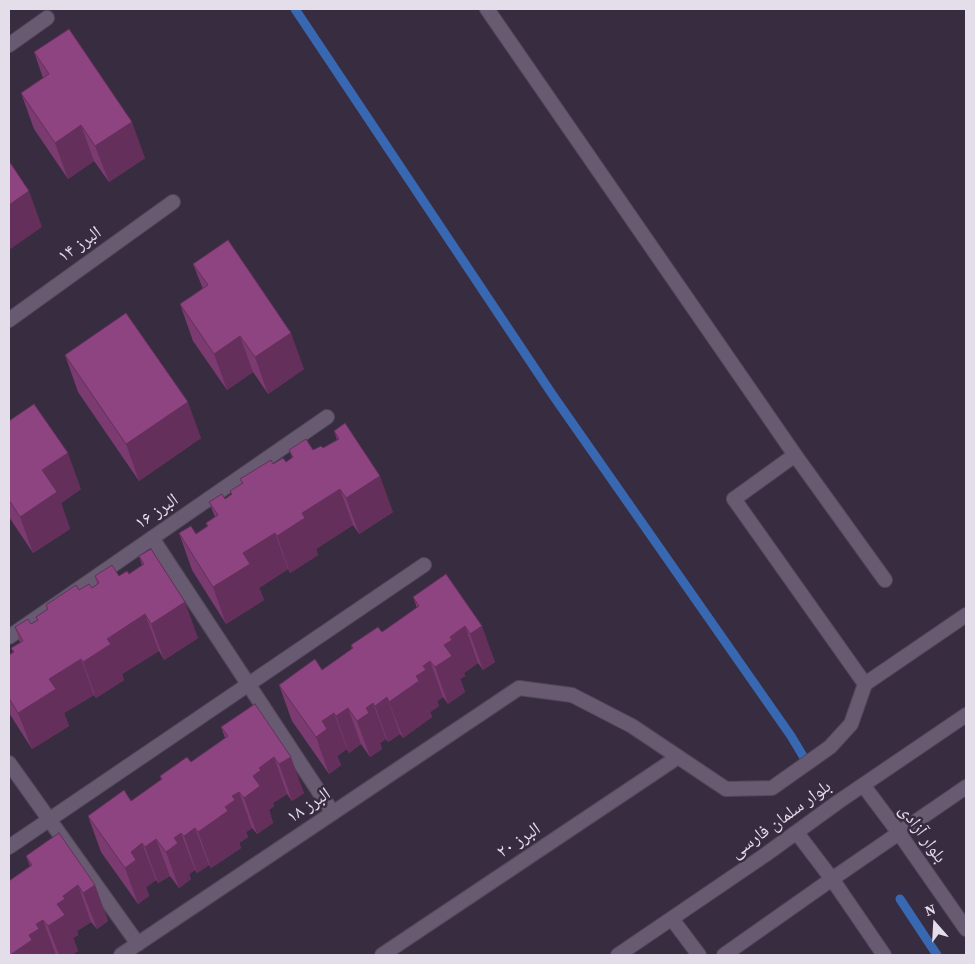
<!DOCTYPE html>
<html>
<head>
<meta charset="utf-8">
<style>
	body { margin:0 }
	#map { position:relative; width:975px; height:964px; overflow:hidden; background:#382c41; font-family:"Source Serif 4",serif }
	canvas { display:block }
	.frame { position:absolute; inset:0; border:10px solid #e4ddea; pointer-events:none }
	.north { position:absolute; left:910px; top:899px; width:50px; height:50px; -webkit-text-stroke:4px #382c41; paint-order:stroke; rotate:341deg; font-size:14px; font-weight:700; line-height:20px; text-align:center; color:#e4ddea }
	.north::after { content:''; display:block; margin:auto; width:18px; height:22px; background:#e4ddea; clip-path:polygon(50% 0,100% 100%,50% 72%,0 100%) }
</style>
</head>
<body>
<div id="map">
<canvas width="975" height="964"></canvas>
<div class="frame"></div>
<div class="north">N</div>
</div>
<script>
const c = document.querySelector('canvas').getContext('2d');
c.lineJoin = 'round';
const poly = rows => new Path2D(rows.map(r => 'M' + r).join(''));
function stroke(path, color, width, dash) { c.strokeStyle = color; c.lineWidth = width; c.lineCap = dash ? 'butt' : 'round'; c.setLineDash(dash || []); c.stroke(path); }
function fill(path, color) { c.fillStyle = color; c.fill(path, 'evenodd'); }
function drawText(font, color, halo, rows, align = 'center') {
  c.font = font + ' "Source Serif 4","Noto Naskh Arabic",serif'; c.lineWidth = 5; c.setLineDash([]); c.textBaseline = 'middle'; c.strokeStyle = halo; c.fillStyle = color; for (const [text, x, y, turn = 0] of rows) {
    c.save(); c.translate(x, y); c.rotate((+turn || 0) * Math.PI / 180); c.textAlign = isNaN(turn) ? turn : align; if (halo) c.strokeText(text, 0, 0); c.fillText(text, 0, 0); c.restore();
  }
}
stroke(poly([
	[295,9,552,394,791,736,806,761],
	[900,899,937,955]
]), '#3968b3', 9);
const service = poly([
	[487,9,795,455,885,580],
	[734,499,795,455]
]);
const minor = poly([
	[9,45,47,18],
	[9,320,173,202],
	[734,499,865,684,966,615],
	[152,538,333,813],
	[9,637,327,417],
	[9,763,138,944],
	[9,847,424,565],
	[121,955,519,688,572,695,632,726,726,789,772,788,830,747,851,724,865,684],
	[382,955,678,757]
]);
const secondary = poly([
	[863,785,899,833,966,929],
	[797,833,832,879,884,955],
	[672,919,699,955],
	[618,955,765,855,838,802,966,715],
	[724,955,832,879,966,787]
]);
stroke(service, '#52485a', 16);
stroke(minor, '#52485a', 16);
stroke(secondary, '#52485a', 16);
stroke(service, '#675a71', 14);
stroke(minor, '#675a71', 14);
stroke(secondary, '#675a71', 14);
fill(poly([
	[34,52,145,158,109,182,94,161,68,179,34,129,21,93,43,78],
	[193,264,304,369,268,394,253,372,227,390,193,341,180,304,203,289],
	[65,355,201,438,139,481,78,392],
	[9,421,81,489,61,503,70,529,33,553,9,517],
	[334,431,393,512,359,534,353,525,316,549,318,555,290,573,288,569,259,588,264,600,226,624,192,570,179,533,196,534,207,526,206,523,215,517,209,502,225,499,232,495,230,491,242,484,240,479,273,464,286,462,292,458,289,450,313,450,323,448,337,440],
	[139,556,198,638,164,660,159,651,122,674,124,680,96,698,94,695,64,713,69,726,32,749,9,713,9,655,13,652,11,648,20,643,15,627,31,624,37,620,36,617,47,609,46,605,79,590,92,588,97,584,95,576,119,576,129,574,142,565],
	[446,574,495,662,483,670,478,663,464,673,465,676,460,679,465,692,448,704,443,697,437,701,439,706,430,712,432,717,403,738,400,734,388,742,386,739,380,743,382,749,370,757,361,744,349,753,347,749,337,756,341,765,329,774,292,721,279,685,322,670,352,649,351,645,382,632,417,608,413,597],
	[255,704,304,793,292,801,287,794,273,803,274,806,269,810,273,823,257,834,252,828,246,832,248,837,239,843,241,848,211,868,209,865,197,873,195,870,189,874,191,879,179,888,170,876,158,883,156,880,146,887,149,896,138,904,101,852,88,816,131,801,161,780,160,776,191,762,225,738,221,727],
	[26,856,95,885,108,921,97,929,91,922,77,931,78,935,73,938,78,951,72,955,9,955,30,866]
]), '#7b3a70');
fill(poly([
	[132,122,145,158,109,182,95,146],
	[81,125,94,161,68,179,55,143],
	[29,191,42,227,9,250,9,205],
	[291,333,304,369,268,394,255,357],
	[240,336,253,372,227,390,214,354],
	[188,402,201,438,139,481,126,444],
	[68,453,81,489,61,503,70,529,33,553,20,517,42,470],
	[380,476,393,512,359,534,346,498],
	[340,489,353,525,316,549,318,555,290,573,277,536,302,513],
	[275,533,288,569,259,588,264,600,226,624,213,587,243,553],
	[185,602,198,638,164,660,151,624],
	[145,614,159,651,122,674,124,680,96,698,83,662,107,639],
	[465,626,478,663,464,673,465,676,460,679,465,692,448,704,435,667,444,645,450,637],
	[482,626,495,662,483,670,470,634],
	[81,659,94,695,64,713,69,726,32,749,18,713,49,679],
	[430,661,443,697,437,701,439,706,430,712,432,717,403,738,389,702,416,676,423,666],
	[387,697,400,734,388,742,375,706],
	[373,703,386,739,380,743,382,749,370,757,357,721,366,708],
	[348,708,361,744,349,753,336,716],
	[334,713,347,749,337,756,341,765,329,774,316,737,322,721],
	[274,757,287,794,273,803,274,806,269,810,273,823,257,834,244,798,253,776,259,768],
	[291,757,304,793,292,801,279,764],
	[239,792,252,828,246,832,248,837,239,843,241,848,211,868,198,832,225,807,232,796],
	[195,828,209,865,197,873,184,836],
	[181,833,195,870,189,874,191,879,179,888,166,852,174,838],
	[156,839,170,876,158,883,145,847],
	[142,843,156,880,146,887,149,896,138,904,125,868,131,852],
	[78,885,91,922,77,931,78,935,73,938,78,951,72,955,59,955,48,926,57,904,63,896],
	[95,885,108,921,97,929,83,893],
	[43,920,56,955,10,955,29,935,36,924]
]), '#64305b');
const building = poly([
	[69,29,132,122,95,146,81,125,55,143,21,93,49,74,34,52,69,29],
	[9,161,29,191,9,205,9,161],
	[228,240,291,333,255,357,240,336,214,354,180,304,208,285,193,264,228,240],
	[126,313,188,402,126,444,65,355,126,313],
	[34,404,68,453,42,470,57,492,20,517,9,500,9,421,34,404],
	[345,423,380,476,346,498,340,489,302,513,305,518,277,536,275,533,243,553,250,564,213,587,179,533,191,526,196,534,208,526,206,523,218,515,209,502,222,494,225,499,232,494,230,491,243,483,240,479,271,460,273,464,283,458,286,462,293,457,289,450,306,439,313,450,321,446,323,448,339,439,334,431,345,423],
	[151,549,185,602,151,624,145,614,107,639,111,644,83,662,81,659,49,679,56,689,18,713,9,698,9,655,14,652,11,648,23,641,15,627,28,619,31,624,38,620,36,617,48,609,46,605,76,585,79,590,89,584,92,588,99,583,95,576,112,565,119,576,127,571,129,574,144,564,139,556,151,549],
	[446,574,482,626,470,634,465,626,450,637,452,640,444,645,452,656,435,667,430,661,423,666,426,670,416,676,419,681,389,702,387,697,375,706,373,703,366,708,369,713,357,721,348,708,336,716,334,713,322,721,327,729,316,737,279,685,315,659,322,670,353,648,351,645,378,627,382,632,419,606,413,597,446,574],
	[255,704,291,757,279,764,274,757,259,768,261,770,253,776,260,786,244,798,239,792,232,796,235,800,225,807,228,811,198,832,195,828,184,836,181,833,174,838,178,843,166,852,156,839,145,847,142,843,131,852,136,860,125,868,88,816,124,790,131,801,162,779,160,776,187,757,191,762,228,736,221,727,255,704],
	[59,833,95,885,83,893,78,885,63,896,65,899,57,904,65,915,48,926,43,920,36,924,39,929,29,935,32,940,10,955,9,955,9,881,32,865,26,856,59,833]
]);
fill(building, '#8f4482');
stroke(building, '#64305b', 1);
drawText('18px', '#e4ddea', '#382c41', [
	["البرز ۱۴",80,245,-36],
	["البرز ۱۶",157,512,-35],
	["البرز ۱۸",309,806,-34],
	["بلوار سلمان فارسی",781,820,-36],
	["بلوار آزادی",922,834,54],
	["البرز ۲۰",519,841,-34]
]);
</script>
</body>
</html>
